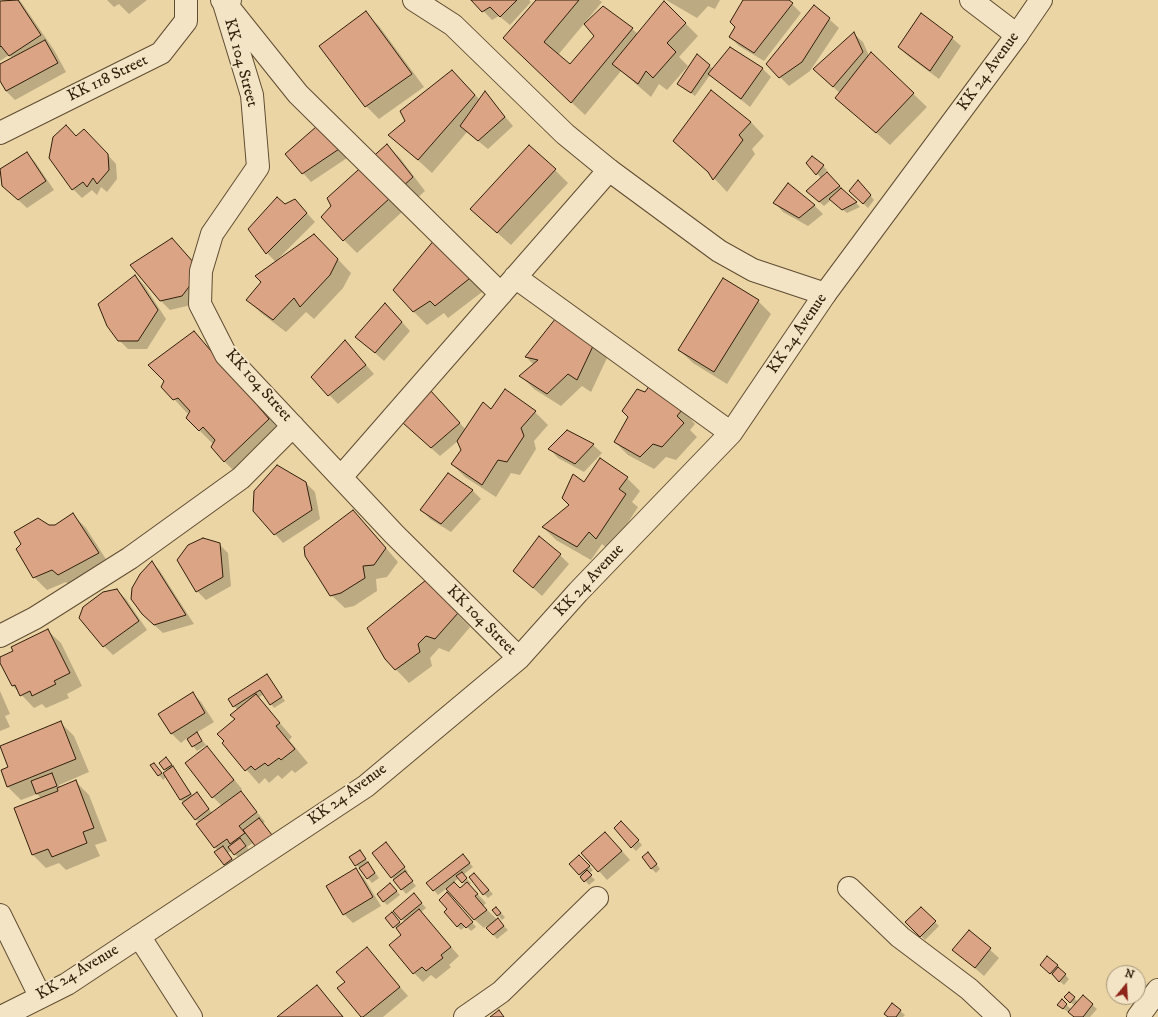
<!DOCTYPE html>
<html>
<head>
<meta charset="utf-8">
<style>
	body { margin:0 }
	#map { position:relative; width:1158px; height:1017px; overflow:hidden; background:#ebd5a4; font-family:"IM FELL DW Pica",serif }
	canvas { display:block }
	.north { position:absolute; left:1106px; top:965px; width:40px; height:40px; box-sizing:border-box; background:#f2e4c4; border:1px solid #a5957a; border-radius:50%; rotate:18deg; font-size:11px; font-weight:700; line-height:16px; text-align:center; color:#311f0c }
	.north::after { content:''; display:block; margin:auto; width:14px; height:18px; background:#8f2418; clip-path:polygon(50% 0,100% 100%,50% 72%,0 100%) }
</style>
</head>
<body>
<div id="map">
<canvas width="1158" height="1017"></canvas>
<div class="north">N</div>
</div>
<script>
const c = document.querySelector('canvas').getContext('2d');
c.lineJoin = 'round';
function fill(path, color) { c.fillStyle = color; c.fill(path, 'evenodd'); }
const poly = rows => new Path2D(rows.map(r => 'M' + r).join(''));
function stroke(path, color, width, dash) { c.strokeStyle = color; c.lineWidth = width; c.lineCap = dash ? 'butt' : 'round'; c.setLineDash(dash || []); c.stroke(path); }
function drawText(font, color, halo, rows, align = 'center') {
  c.font = font + ' "IM FELL DW Pica",serif'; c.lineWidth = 4; c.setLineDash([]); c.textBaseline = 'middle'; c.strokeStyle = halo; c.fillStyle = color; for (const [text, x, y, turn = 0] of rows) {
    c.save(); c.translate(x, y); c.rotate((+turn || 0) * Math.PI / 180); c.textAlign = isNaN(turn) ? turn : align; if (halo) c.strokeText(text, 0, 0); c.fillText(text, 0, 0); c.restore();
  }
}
fill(poly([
	[3,0,19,0,21,2,54,50,66,72,15,100,6,91,0,79,0,66,13,59,9,55,0,61,0,2],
	[107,0,147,0,129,14,119,4,114,7],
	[473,0,529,0,531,2,510,25,499,16,492,20],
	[537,0,599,0,602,2,558,55,570,65,632,29,638,34,664,2,698,36,679,57,688,66,667,90,659,84,651,97,621,71,585,115,517,51],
	[666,0,720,0,715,9,708,6,697,18],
	[744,0,788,0,801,13,764,61,739,46,730,37,736,26],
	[814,6,839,28,810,71,789,86,780,77],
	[366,13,379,26,424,87,379,119,366,106,320,46],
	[854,34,863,42,869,56,871,53,927,107,890,145,837,98,840,93,823,78],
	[952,38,961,46,939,79,908,56,899,47],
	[730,48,763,69,771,77,750,107,710,75,695,96,679,84,697,55,713,69],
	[465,84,480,100,485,93,513,126,488,149,467,132,432,173,390,135],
	[711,92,751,122,764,136,752,149,755,154,727,192,711,175,674,141],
	[324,122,350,156,311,182,303,173],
	[76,137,93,139,116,164,117,179,107,192,101,187,97,195,92,190,82,198,73,189],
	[387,145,400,158,425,191,357,253,344,240],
	[26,153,35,162,54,190,27,208,3,186,0,171],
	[807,163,823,166,827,170,823,175,831,177,860,207,847,213,831,200,824,206,811,195,821,178],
	[555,170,568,183,511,245,485,222],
	[862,185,874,200,868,208,850,191],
	[295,200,315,222,278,259,327,248,351,273,343,288,314,319,306,312,286,332,261,313,248,300,276,262,267,253,249,229],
	[775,203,814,205,823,214,808,226,783,212],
	[435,240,486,289,448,318,444,313,427,325,413,311],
	[181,248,210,280,191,305,170,310,161,301],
	[135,276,144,285,166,319,147,349,128,349,119,340],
	[758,301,771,314,727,384,693,363,679,350],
	[394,313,410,331,384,361,357,337],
	[194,332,282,433,237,474,224,461,214,445,187,418,191,411,187,413,174,399],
	[345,341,374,374,338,404,312,377],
	[594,345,607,358,591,392,582,386,561,406,534,389,521,376,534,365,526,357],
	[505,390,535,412,548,425,534,441,536,449,520,475,511,473,496,497,465,477,452,464,462,450,458,441,440,456,413,432,439,400,466,430,491,410],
	[668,392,695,424,690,430,697,437,676,460,666,457,654,469,628,455,615,442,646,393],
	[593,445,602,453,584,472,558,458,550,449],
	[448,474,473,491,481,499,451,532,430,519,422,510],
	[627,478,640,491,632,502,638,507,610,551,602,544,591,560,556,540,543,527,570,505,585,483],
	[306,483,315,492,320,519,283,543,275,534],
	[73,515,86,528,111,567,72,588,66,582,47,590,34,577,49,526,55,526],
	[366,525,398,562,387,577,376,579,377,591,354,606,345,608,331,595],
	[219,544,228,553,231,586,206,600,197,591],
	[560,555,569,564,542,596,523,579],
	[152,562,160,571,194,624,163,633,142,614],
	[426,582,470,627,449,652,439,648,430,658,432,666,409,683,386,659],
	[117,590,126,599,147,630,113,655,104,646],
	[47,630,61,643,82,686,67,694,69,698,46,708,42,704,34,708,13,686,0,658,14,651],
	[267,675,285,701,274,708,264,694,258,698,292,737,289,740,308,763,295,773,292,770,282,779,278,775,269,783,265,778,259,784,223,743,236,719,238,710,234,706],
	[0,691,10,714,5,716,10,727,0,731],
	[193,694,201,702,214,722,196,733,206,745,197,751,187,738,181,743,172,734,160,714],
	[61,723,74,736,89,772,59,785,60,788,76,782,89,795,107,841,95,845,100,856,66,870,59,863,46,868,33,855,15,808,41,798,37,794,21,800,8,787,2,771,9,768],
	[207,747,242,789,240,791,265,822,263,823,275,840,254,842,247,847,250,851,239,859,232,850,228,853,236,863,229,869,216,853,218,851,197,824,199,823,181,800,166,777,163,780,152,766,158,768,163,775,167,772,160,763,170,763,193,796,201,797,212,813,222,806,213,797],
	[625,826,642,845,636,851,632,847],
	[614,842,630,860,607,880,599,871],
	[390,848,408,872,406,874,416,886,406,894,392,877],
	[360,851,379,878,372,883,350,857],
	[579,856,593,870,589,874,595,880,589,885,570,864],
	[652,858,660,869,656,873,651,868],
	[467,860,473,867,463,875,471,883,469,885,486,903,483,906,508,930,497,939,486,926,484,928,475,920,447,888,438,895,428,883],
	[459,878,465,885,460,889,454,882],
	[355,869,364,878,381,906,353,923,344,914],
	[478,878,493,894,488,898,484,894],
	[394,888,400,895,387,905,383,901],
	[451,898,476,927,471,931,466,926,461,930,457,926,448,909],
	[418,899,426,908,421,912,459,956,449,965,451,967,436,979,431,975,423,982,414,973,403,935,386,918,396,918,402,925,405,922,394,911],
	[496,908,505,917,502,920,494,910],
	[921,908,939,926,925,940,907,922],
	[969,931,999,958,984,976,954,950],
	[367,949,408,996,383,1017,362,1017,346,982],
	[1057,966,1069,979,1064,985,1045,969],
	[317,986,344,1017,278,1017],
	[1069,993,1078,1002,1083,997,1097,1009,1090,1017,1075,1017,1058,1005,1062,1001,1072,1010,1075,1006,1069,1001],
	[892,1004,905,1015,903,1017,889,1017]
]), '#0003');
const building = poly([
	[18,0,41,35,9,56,1,46,0,47,0,1,18,0],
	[471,0,517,0,500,17,490,7,482,12,471,0],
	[536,0,579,0,544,42,570,64,594,36,584,24,603,6,633,28,571,103,503,38,536,0],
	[743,0,789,0,793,3,754,53,729,37,735,27,730,22,743,0],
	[664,1,686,23,667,43,676,52,653,78,646,71,638,84,612,64,664,1],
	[814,5,830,18,802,62,779,78,766,64,814,5],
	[366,11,412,74,365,107,319,46,366,11],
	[921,13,953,37,930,71,898,47,921,13],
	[854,32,863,52,833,87,813,69,854,32],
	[45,40,58,63,6,91,0,81,0,64,45,40],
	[730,47,763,68,741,99,708,74,730,47],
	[871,52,914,93,876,133,835,98,871,52],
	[697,54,710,65,691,93,677,84,697,54],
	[452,70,475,95,418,160,388,135,405,121,400,111,452,70],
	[711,90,751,122,739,135,743,140,713,180,708,172,673,141,711,90],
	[485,91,505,117,478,141,460,126,485,91],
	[324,120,342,147,302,174,285,154,324,120],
	[66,125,76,136,84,129,108,154,109,170,97,184,93,178,87,187,83,182,72,190,49,158,53,137,66,125],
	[387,144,413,177,343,241,321,217,331,206,327,198,387,144],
	[529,145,556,169,497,233,470,209,529,145],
	[27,152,46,181,18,200,2,186,0,169,27,152],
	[812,156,824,165,816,175,806,163,812,156],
	[827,172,840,186,819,202,806,191,827,172],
	[858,180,871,195,863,204,849,191,858,180],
	[788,183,815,205,799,218,773,203,788,183],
	[841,188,857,202,842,210,829,199,841,188],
	[277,197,285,204,295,199,307,213,266,254,248,229,277,197],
	[314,234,338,259,330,275,300,307,294,298,273,320,246,300,261,282,255,276,314,234],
	[172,238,201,271,182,296,160,301,130,265,172,238],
	[435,239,474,275,435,306,430,301,413,312,393,290,435,239],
	[135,275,158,310,138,341,118,341,107,326,98,304,135,275],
	[723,278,759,300,714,372,678,350,723,278],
	[385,303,402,322,375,353,355,337,385,303],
	[556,318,594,344,577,380,568,374,547,394,519,376,538,360,525,357,556,318],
	[194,331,269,419,224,462,211,447,215,440,203,427,199,431,186,418,190,411,178,398,173,400,161,387,164,381,148,365,194,331],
	[345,340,366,365,328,396,311,377,345,340],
	[655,378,682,410,677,416,684,423,662,447,653,444,640,457,614,442,628,417,622,411,637,389,645,392,655,378],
	[505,389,536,411,521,428,524,436,507,462,498,460,482,485,451,464,461,450,457,441,483,402,491,409,505,389],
	[430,390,460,423,431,448,403,423,430,390],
	[567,430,594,444,575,464,548,449,567,430],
	[600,458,628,477,619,489,626,494,596,539,589,532,577,547,542,527,569,505,562,498,573,474,584,482,600,458],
	[277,465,306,482,312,510,274,535,253,511,254,491,277,465],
	[448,473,473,490,441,524,420,510,448,473],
	[353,510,386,548,374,565,363,566,365,578,341,593,330,596,305,556,304,547,353,510],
	[73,513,99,553,58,575,52,570,33,578,16,549,21,544,14,532,38,518,49,525,55,525,73,513],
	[539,536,561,554,533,588,513,571,539,536],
	[203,538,220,543,223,577,196,592,177,560,188,545,203,538],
	[152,561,186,615,154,625,142,614,131,599,132,588,140,574,152,561],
	[426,580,458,613,435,639,426,636,418,644,420,652,395,670,385,659,367,628,426,580],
	[117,589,139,621,103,647,79,618,83,607,103,592,117,589],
	[48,629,70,673,54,681,56,684,32,696,30,691,20,696,15,685,12,686,0,663,0,657,13,651,11,647,48,629],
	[267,674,282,697,270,705,260,690,233,707,228,699,267,674],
	[193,692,205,713,171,734,158,714,193,692],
	[256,694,280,723,276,726,295,749,281,760,279,758,268,766,265,763,255,770,251,766,245,771,222,743,224,741,217,734,235,719,230,715,256,694],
	[61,721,76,759,7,787,1,770,8,767,0,746,61,721],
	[197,732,202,741,192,747,187,739,197,732],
	[207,746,234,780,212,798,185,763,207,746],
	[166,757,172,765,164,770,159,763,166,757],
	[154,763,162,773,158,776,150,765,154,763],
	[173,766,191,794,180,800,163,773,173,766],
	[52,773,57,786,36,794,31,781,52,773],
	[76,780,94,828,83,832,87,843,52,857,48,849,32,855,14,808,58,791,57,788,76,780],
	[241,791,257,812,239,826,245,833,230,844,227,839,214,848,196,824,241,791],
	[197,792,209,809,195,820,182,803,197,792],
	[259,818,272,835,256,847,243,830,259,818],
	[621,821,639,840,631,848,614,828,621,821],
	[605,832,622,851,598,872,581,853,605,832],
	[240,838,246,846,234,855,228,847,240,838],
	[386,842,405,867,391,878,372,853,386,842],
	[223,846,232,859,224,865,214,852,223,846],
	[360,850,366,859,355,866,349,857,360,850],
	[648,852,657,864,651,869,642,857,648,852],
	[463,854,470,863,433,891,426,883,463,854],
	[579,855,590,866,579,875,569,864,579,855],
	[368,862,375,873,367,879,359,868,368,862],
	[356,868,373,897,343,915,326,886,356,868],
	[587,870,592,875,584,882,580,877,587,870],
	[405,871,413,881,401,890,393,880,405,871],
	[462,872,467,878,462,883,456,876,462,872],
	[474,873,489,890,483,895,469,877,474,873],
	[454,882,460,888,467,882,478,894,475,896,487,910,474,920,446,889,454,882],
	[390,883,397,891,383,902,377,894,390,883],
	[447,892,473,922,466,928,461,923,457,927,444,912,447,909,439,900,447,892],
	[414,893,422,903,401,920,393,911,414,893],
	[496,907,501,913,497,916,492,910,496,907],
	[921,907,936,921,920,937,905,922,921,907],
	[419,909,451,947,441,955,443,958,426,971,422,967,413,974,389,945,401,935,396,928,419,909],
	[392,912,400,922,393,928,385,918,392,912],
	[498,918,504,926,493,935,486,928,498,918],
	[969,930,991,948,975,968,952,950,969,930],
	[367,947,400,987,363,1017,361,1017,337,988,345,982,336,972,367,947],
	[1047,956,1058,965,1050,974,1040,965,1047,956],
	[1058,967,1066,974,1059,982,1052,974,1058,967],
	[317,985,343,1017,277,1017,317,985],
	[1069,992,1075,997,1070,1003,1064,997,1069,992],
	[1083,995,1093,1004,1083,1017,1074,1017,1068,1012,1083,995],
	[1062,999,1067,1004,1063,1009,1057,1005,1062,999],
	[892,1003,901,1010,896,1017,888,1017,884,1014,892,1003],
	[499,1010,504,1017,490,1017,499,1010]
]);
fill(building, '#dba484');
stroke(building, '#311f0c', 1);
const minor = poly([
	[223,0,252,95,258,167,212,234,201,271,200,304,226,355,394,534,519,658],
	[971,0,1017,35],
	[230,9,298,94,501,294],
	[0,133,161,53,186,21,186,0],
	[515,277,731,433],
	[341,477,609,170],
	[0,636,35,618,130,558,241,478,293,426],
	[849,888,900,937,969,989,999,1017],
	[0,915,40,996],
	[139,936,191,1017],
	[1,1017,67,984,366,786,519,658,578,592,731,433,825,294],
	[465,1017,501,992,597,898],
	[1138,1017,1158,990]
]);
const tertiary = poly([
	[222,0,230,0],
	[414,0,453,25,565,134,609,170,719,251,753,270,825,294,1017,35,1041,0]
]);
stroke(minor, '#604c32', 24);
stroke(tertiary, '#604c32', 24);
stroke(minor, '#f2e4c4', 22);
stroke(tertiary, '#f2e4c4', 22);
drawText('16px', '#311f0c', '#f2e4c4', [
	["KK 104 Street",240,63,75],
	["KK 24 Avenue",989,72,-54],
	["KK 118 Street",108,79,-26],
	["KK 24 Avenue",798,334,-56],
	["KK 104 Street",258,386,48],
	["KK 24 Avenue",590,581,-47],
	["KK 104 Street",481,621,45],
	["KK 24 Avenue",348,795,-36],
	["KK 24 Avenue",78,973,-31]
]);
</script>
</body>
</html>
